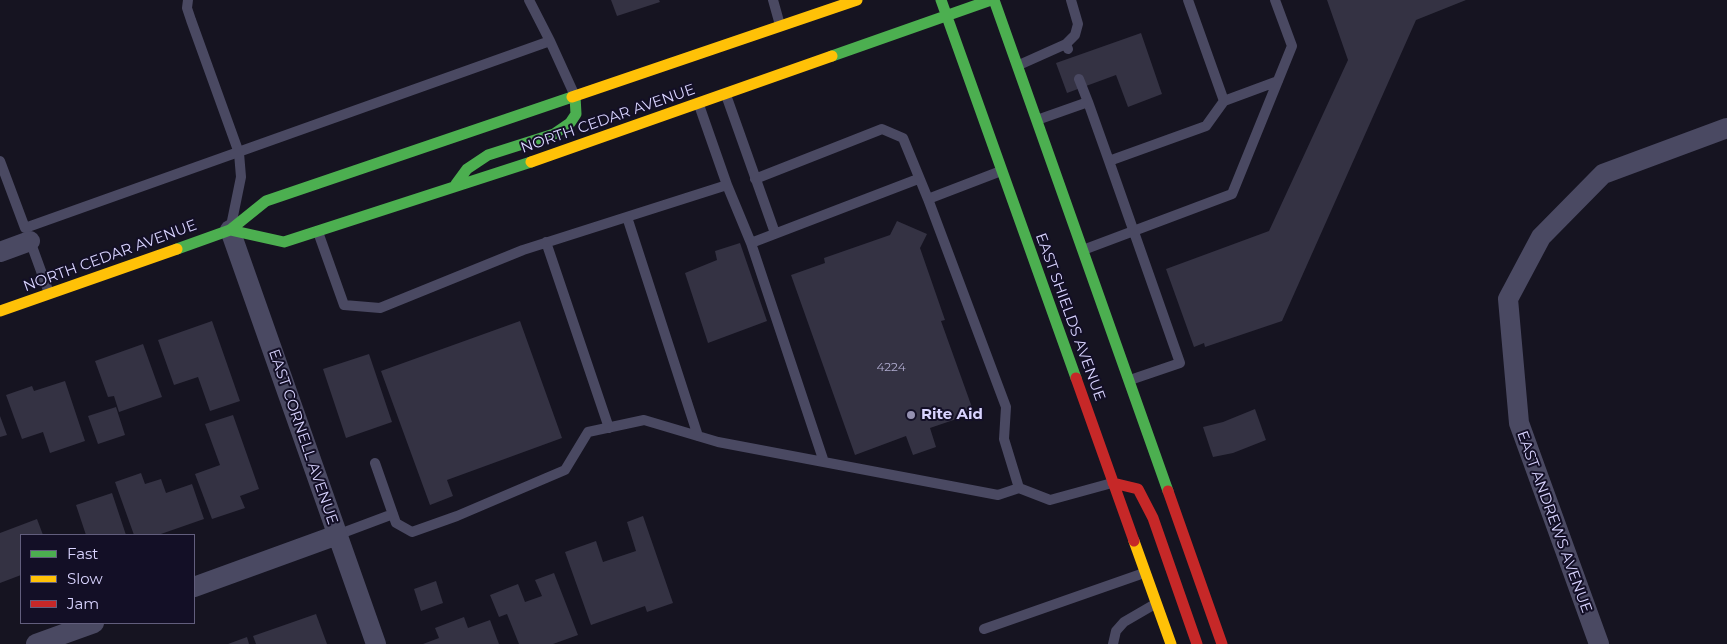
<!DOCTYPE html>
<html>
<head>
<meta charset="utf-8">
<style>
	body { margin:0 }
	#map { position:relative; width:1727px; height:644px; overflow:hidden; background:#161421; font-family:Montserrat,sans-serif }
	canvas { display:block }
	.legend { position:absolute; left:20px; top:534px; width:175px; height:90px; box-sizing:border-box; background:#130f26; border:1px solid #625e7d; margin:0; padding:6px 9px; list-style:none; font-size:15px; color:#d9d4ff }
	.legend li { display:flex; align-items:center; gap:10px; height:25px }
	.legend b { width:25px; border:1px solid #625e7d }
</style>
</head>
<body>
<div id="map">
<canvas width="1727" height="644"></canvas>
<ul class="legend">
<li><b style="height:6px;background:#4caf50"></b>Fast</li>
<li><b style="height:6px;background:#ffc107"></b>Slow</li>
<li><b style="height:6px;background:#c62828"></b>Jam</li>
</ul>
</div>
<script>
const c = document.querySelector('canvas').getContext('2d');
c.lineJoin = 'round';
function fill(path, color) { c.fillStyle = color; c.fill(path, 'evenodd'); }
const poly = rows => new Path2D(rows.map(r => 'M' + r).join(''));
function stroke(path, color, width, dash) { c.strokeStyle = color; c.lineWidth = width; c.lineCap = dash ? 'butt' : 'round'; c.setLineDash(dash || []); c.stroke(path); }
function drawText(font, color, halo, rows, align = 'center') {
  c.font = font + ' Montserrat,sans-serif'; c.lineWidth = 4; c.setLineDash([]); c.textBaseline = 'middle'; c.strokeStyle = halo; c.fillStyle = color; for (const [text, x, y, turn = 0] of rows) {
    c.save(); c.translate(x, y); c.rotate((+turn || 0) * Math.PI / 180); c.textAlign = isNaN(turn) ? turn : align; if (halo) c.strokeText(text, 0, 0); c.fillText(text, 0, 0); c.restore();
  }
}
fill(poly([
	[611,0,659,0,660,2,617,16],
	[1327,0,1466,0,1416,20,1282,321,1205,347,1204,343,1194,347,1166,269,1269,231,1348,60],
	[1141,33,1162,94,1128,107,1116,75,1067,93,1056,63],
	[897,221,927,234,920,248,945,320,941,321,974,413,930,428,936,447,913,455,906,436,855,455,791,275,825,263,824,258,890,235],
	[740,243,767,321,708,343,685,273,717,260,715,251],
	[212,321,240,401,210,411,198,377,174,385,158,340],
	[520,321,562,438,447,480,453,496,430,505,381,371],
	[143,344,162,397,119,412,114,396,108,397,95,361],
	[369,354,392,422,346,438,323,369],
	[65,381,85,441,50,453,43,432,22,439,6,395,32,386,34,391],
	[116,407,125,435,98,444,88,416],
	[1255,409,1266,440,1233,453,1213,457,1203,427,1223,422],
	[233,415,259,489,240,496,245,508,212,519,195,474,220,465,205,424],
	[0,416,7,435,0,437],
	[141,473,145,484,161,479,166,493,192,484,204,519,158,535,134,535,115,482],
	[112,493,126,535,86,535,76,505],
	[643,516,673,603,647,612,645,606,591,625,565,552,596,541,603,562,636,551,627,522],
	[37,519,43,535,21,535,21,575,0,583,0,533],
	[554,573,578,635,553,644,519,644,507,614,499,617,490,595,518,584,525,602,542,596,535,580],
	[436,581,443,603,421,611,414,589],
	[316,614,327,644,256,644,253,636],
	[464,617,468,628,490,620,499,644,423,644,439,638,435,628],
	[247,637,249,644,228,644]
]), '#343243');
stroke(poly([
	[188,0,187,8,191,20,239,153,241,177,232,221],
	[529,0,550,41,575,96],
	[773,0,780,25],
	[1188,0,1224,101,1278,81],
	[1066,44,1075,35,1078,24,1071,0],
	[1019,65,1066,44,1068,49],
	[1079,79,1088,102],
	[726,95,775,233],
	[699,105,727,185,751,243,824,462],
	[1037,120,1088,102,1109,161],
	[0,161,25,228,550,41],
	[928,199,1001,171],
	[627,217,698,436],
	[318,232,344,305,380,308,523,250,727,185],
	[29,238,49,293],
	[546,242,609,428],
	[751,243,918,179],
	[1083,250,1232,194,1292,46,1275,0],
	[1130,380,1180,363,1109,161,1206,126,1224,101],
	[375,463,396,523,412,532,457,516,565,470,588,432,644,420,718,442,998,495,1019,488,1004,439,1006,407,928,199,903,138,882,129,755,179],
	[1019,488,1050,500,1112,483],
	[337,535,393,514],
	[984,629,1144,573],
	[1113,644,1116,631,1124,622,1155,604]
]), '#4a4962', 10);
stroke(poly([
	[230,230,376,644],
	[0,252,30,241],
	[194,587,337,535],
	[36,644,94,623],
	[1599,644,1519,423,1508,299,1541,237,1603,174,1727,128]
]), '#4a4962', 20);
stroke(poly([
	[941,0,1076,378],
	[994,0,1168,491],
	[832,56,991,0],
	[456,184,467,169,488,155,554,134,570,123,576,114,575,96],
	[230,230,284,242,531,162],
	[177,249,230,230,266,201,572,97]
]), '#4caf50', 11);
stroke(poly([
	[572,97,857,0],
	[531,162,832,56],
	[0,311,177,249],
	[1134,541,1171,644]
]), '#ffc107', 11);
stroke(poly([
	[1076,378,1134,541],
	[1113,483,1138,489,1153,518,1197,644],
	[1168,491,1222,644]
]), '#c62828', 11);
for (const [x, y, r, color] of [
	[911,415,5,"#9591b1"]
]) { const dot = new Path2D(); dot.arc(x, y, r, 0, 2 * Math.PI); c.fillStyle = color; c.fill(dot); stroke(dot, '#130f26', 2); }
drawText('12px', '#b0acd0', null, [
	["4224",891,367]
]);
drawText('15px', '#d9d4ff', '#130f26', [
	["NORTH CEDAR AVENUE",608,119,-19],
	["NORTH CEDAR AVENUE",110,256,-20],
	["EAST SHIELDS AVENUE",1070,317,70],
	["EAST CORNELL AVENUE",303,437,71],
	["EAST ANDREWS AVENUE",1554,522,70]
]);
drawText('bold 15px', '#d9d4ff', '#130f26', [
	["Rite Aid",921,415]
], 'left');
</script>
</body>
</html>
